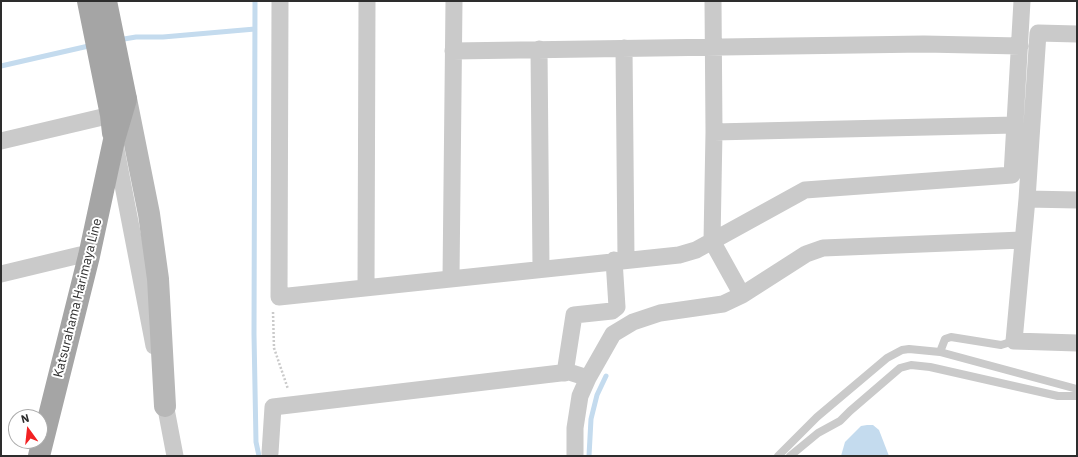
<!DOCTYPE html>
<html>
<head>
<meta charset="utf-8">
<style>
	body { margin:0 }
	#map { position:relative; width:1078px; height:457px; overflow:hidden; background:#fff; font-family:"IBM Plex Sans",sans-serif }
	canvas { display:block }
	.frame { position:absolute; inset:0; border:2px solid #2d2d2d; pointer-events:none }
	.north { position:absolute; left:8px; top:409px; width:40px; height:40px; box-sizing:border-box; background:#fff; border:1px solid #ababab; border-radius:50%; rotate:345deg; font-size:11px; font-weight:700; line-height:16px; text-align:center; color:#2d2d2d }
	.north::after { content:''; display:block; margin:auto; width:14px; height:18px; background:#f22123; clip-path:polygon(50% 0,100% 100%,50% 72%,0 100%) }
</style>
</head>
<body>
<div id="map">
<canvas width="1078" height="457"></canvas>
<div class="frame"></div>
<div class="north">N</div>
</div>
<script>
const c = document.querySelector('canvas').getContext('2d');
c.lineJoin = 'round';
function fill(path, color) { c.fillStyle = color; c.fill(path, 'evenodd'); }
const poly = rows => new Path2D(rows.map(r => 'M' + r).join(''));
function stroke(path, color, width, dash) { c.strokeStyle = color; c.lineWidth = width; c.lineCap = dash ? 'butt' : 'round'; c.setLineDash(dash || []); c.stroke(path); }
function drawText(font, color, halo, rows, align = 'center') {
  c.font = font + ' "IBM Plex Sans",sans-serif'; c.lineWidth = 4; c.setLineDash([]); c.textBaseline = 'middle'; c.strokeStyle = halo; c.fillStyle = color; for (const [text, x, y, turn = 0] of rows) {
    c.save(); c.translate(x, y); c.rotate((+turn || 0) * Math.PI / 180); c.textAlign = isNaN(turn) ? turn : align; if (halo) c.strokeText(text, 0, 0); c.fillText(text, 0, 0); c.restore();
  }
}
fill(poly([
	[867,425,873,425,879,430,889,456,841,456,845,442,861,426]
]), '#c4dbee');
stroke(poly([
	[255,1,254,334,256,442,259,456],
	[118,40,136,37,163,37,255,29],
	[1,66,93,45],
	[589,456,591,419,597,395,606,376]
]), '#c4dbee', 5);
stroke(poly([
	[273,312,274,348,288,389]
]), '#cacaca', 2.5, [2, 2]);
stroke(poly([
	[940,352,1077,389],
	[778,456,817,417,887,358,902,350,909,349,940,352,945,339,951,337,1001,345,1014,341],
	[790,456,818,433,840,421,850,411,900,368,911,365,930,367,1058,396,1077,396]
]), '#cacaca', 8);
stroke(poly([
	[280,1,279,297,679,255,696,250,805,190,1012,175,1022,1],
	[713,1,714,132,712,241,742,295],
	[1077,34,1038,33,1027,199,1077,200],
	[624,48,626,259],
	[539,49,541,268],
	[453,51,924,44,1020,46],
	[714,132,1015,125],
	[1,141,111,115],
	[115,144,154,346],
	[1027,199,1014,341,1077,343],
	[1,274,80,255,89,256],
	[451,278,454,1],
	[366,288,367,1],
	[565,373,574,315,612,311,617,307,614,260],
	[163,393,175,456],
	[270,453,273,407,569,372,588,378],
	[575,456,575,428,580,396,588,378,613,334,633,322,660,313,723,304,742,295,806,254,823,248,1022,240]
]), '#cacaca', 17);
stroke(poly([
	[126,99,149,214,158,279,165,406]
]), '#b7b7b7', 22);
stroke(poly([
	[88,1,111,115,113,133],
	[39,456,89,256,114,140,126,99,106,1]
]), '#a5a5a5', 22);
drawText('13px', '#2d2d2d', '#fff', [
	["Katsurahama Harimaya Line",78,298,-76]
]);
</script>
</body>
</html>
